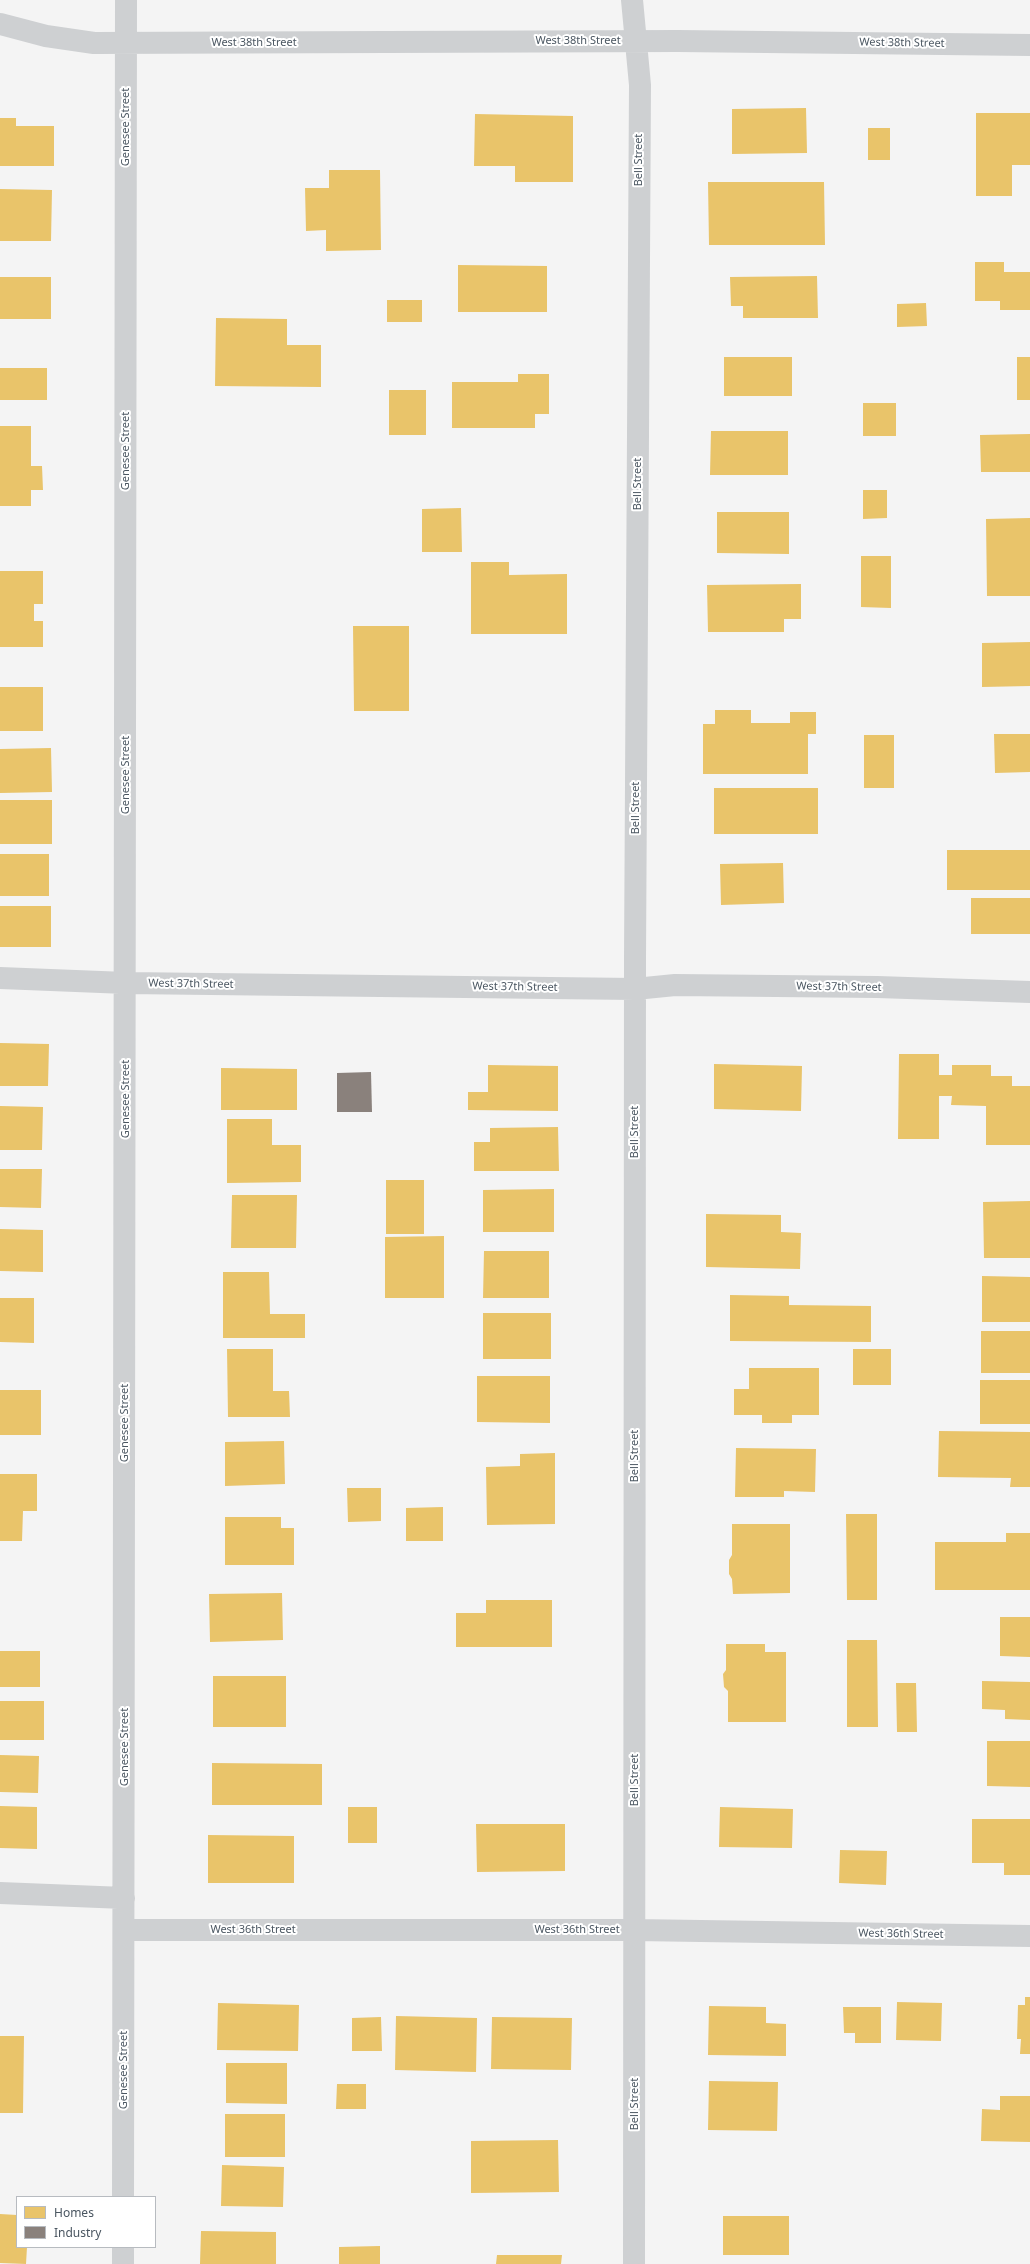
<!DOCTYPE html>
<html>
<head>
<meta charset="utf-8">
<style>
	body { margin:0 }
	#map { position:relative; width:1030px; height:2264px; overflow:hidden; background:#f4f4f4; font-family:"Noto Sans",sans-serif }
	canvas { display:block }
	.legend { position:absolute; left:16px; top:2196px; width:140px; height:52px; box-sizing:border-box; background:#fff; border:1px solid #b7bbc0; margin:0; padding:5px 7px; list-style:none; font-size:12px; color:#4a5661 }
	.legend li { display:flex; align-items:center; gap:8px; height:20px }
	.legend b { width:20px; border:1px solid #b7bbc0 }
</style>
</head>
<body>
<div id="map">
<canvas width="1030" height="2264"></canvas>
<ul class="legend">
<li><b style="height:11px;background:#e9c46a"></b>Homes</li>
<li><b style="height:11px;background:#8a817c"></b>Industry</li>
</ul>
</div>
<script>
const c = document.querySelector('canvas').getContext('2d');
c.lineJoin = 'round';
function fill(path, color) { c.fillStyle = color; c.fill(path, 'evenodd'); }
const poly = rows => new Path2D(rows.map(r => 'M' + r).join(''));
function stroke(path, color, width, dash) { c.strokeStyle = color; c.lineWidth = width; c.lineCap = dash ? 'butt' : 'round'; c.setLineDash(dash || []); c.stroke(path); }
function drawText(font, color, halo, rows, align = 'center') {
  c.font = font + ' "Noto Sans",sans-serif'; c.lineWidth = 4; c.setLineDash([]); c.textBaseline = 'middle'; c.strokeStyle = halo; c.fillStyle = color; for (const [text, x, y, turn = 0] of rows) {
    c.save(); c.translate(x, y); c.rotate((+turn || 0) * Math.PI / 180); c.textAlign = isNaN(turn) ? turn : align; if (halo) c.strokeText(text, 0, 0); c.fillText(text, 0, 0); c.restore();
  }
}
fill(poly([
	[806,108,807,153,732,154,732,109],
	[976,113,1030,113,1030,165,1012,165,1012,196,976,196],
	[475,114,573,116,573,182,515,182,515,166,474,166],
	[0,118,16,118,16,126,54,126,54,166,0,166],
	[868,128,890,128,890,160,868,160],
	[329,170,380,170,381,250,326,251,326,230,306,231,305,188,329,188],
	[708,182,824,182,825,245,709,245],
	[0,189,52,190,51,241,0,241],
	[975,262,1004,262,1004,272,1030,272,1030,310,1000,310,1000,301,975,301],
	[458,265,547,266,547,312,458,312],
	[817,276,818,318,743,318,743,306,731,306,730,277],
	[0,277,51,277,51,319,0,319],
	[387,300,422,300,422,322,387,322],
	[926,303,927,326,897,327,897,304],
	[216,318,287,319,287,345,321,345,321,387,215,386],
	[724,357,792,357,792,396,724,396],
	[1017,357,1030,357,1030,400,1017,400],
	[0,368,47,368,47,400,0,400],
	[518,374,549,374,549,414,535,414,535,428,452,428,452,382,518,382],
	[389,390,426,390,426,435,389,435],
	[863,403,896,403,896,436,863,436],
	[0,426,31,426,31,466,42,466,43,490,31,490,31,506,0,506],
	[711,431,788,431,788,475,710,475],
	[1030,434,1030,472,981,472,980,435],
	[863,490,887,490,887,518,863,519],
	[461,508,462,552,422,552,422,509],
	[717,512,789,512,789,554,717,553],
	[1030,518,1030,596,987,596,986,519],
	[861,556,891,556,891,608,861,607],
	[471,562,509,562,509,575,567,574,567,634,471,634],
	[0,571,43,571,43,604,34,604,34,621,43,621,43,647,0,647],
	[801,584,801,619,784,619,784,632,708,632,707,585],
	[353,626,409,626,409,711,354,711],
	[1030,642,1030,686,982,687,982,643],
	[0,687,43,687,43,731,0,731],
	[715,710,751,710,751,723,790,723,790,712,816,712,816,734,808,734,808,774,703,774,703,724,715,724],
	[994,734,1030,734,1030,772,995,773],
	[864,735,894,735,894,788,864,788],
	[51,748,52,792,0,793,0,749],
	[714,788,818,788,818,834,714,834],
	[0,800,52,800,52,844,0,844],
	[947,850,1030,850,1030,890,947,890],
	[0,854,49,854,49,896,0,896],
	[783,863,784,903,721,905,720,864],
	[971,898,1030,898,1030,934,971,934],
	[0,906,51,906,51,947,0,947],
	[0,1043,49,1044,48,1086,0,1086],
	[899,1054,939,1054,939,1075,952,1075,952,1065,991,1065,991,1076,1012,1076,1012,1086,1030,1086,1030,1145,986,1145,986,1106,951,1105,952,1096,939,1096,939,1139,898,1139],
	[714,1064,802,1066,801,1111,714,1109],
	[488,1065,558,1066,558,1111,468,1110,468,1092,488,1092],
	[221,1068,297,1069,297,1110,221,1110],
	[0,1106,43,1107,42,1150,0,1150],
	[227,1119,272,1119,272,1145,301,1145,301,1182,227,1183],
	[558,1127,559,1171,474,1171,474,1142,490,1142,490,1128],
	[0,1169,42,1169,41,1208,0,1207],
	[386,1180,424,1180,424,1234,386,1234],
	[554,1189,554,1232,483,1232,483,1190],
	[232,1195,297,1195,296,1248,231,1248],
	[1030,1201,1030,1258,984,1258,983,1202],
	[706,1214,781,1215,781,1232,801,1233,800,1269,706,1267],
	[0,1229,43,1230,43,1272,0,1271],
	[444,1236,444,1298,385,1298,385,1237],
	[484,1251,549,1251,549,1298,483,1298],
	[223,1272,269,1272,270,1314,305,1314,305,1338,223,1338],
	[982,1276,1030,1277,1030,1322,982,1322],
	[730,1295,789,1296,789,1305,871,1306,871,1342,730,1341],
	[0,1298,34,1298,34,1343,0,1342],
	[483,1313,551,1313,551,1359,483,1359],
	[981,1331,1030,1331,1030,1373,981,1373],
	[227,1349,273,1349,273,1391,289,1391,290,1417,228,1417],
	[853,1349,891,1349,891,1385,853,1385],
	[749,1368,819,1368,819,1415,792,1415,792,1423,762,1423,762,1415,734,1415,734,1389,749,1389],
	[477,1376,550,1376,550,1423,477,1422],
	[980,1380,1030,1380,1030,1424,980,1424],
	[0,1390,41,1390,41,1435,0,1435],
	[939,1431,1030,1432,1030,1487,1010,1487,1011,1478,938,1477],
	[284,1441,285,1484,225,1486,225,1442],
	[736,1448,816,1449,815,1492,784,1491,784,1497,735,1497],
	[555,1453,555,1524,487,1525,486,1467,520,1466,520,1454],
	[0,1474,37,1474,37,1511,23,1511,22,1541,0,1541],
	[347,1488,381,1488,381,1521,348,1522],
	[443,1507,443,1541,406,1541,406,1508],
	[846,1514,877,1514,877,1600,847,1600],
	[225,1517,281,1517,281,1528,294,1528,294,1565,225,1565],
	[732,1524,790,1524,790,1593,733,1594,732,1579,729,1574,729,1560,732,1555],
	[1006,1533,1030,1533,1030,1590,935,1590,935,1542,1006,1542],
	[282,1593,283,1640,210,1642,209,1594],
	[486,1600,552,1600,552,1647,456,1647,456,1613,486,1613],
	[1000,1617,1030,1617,1030,1657,1000,1656],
	[847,1640,877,1640,878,1727,847,1727],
	[726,1644,765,1644,765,1652,786,1652,786,1722,728,1722,728,1691,724,1687,723,1674,726,1670],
	[0,1651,40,1651,40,1687,0,1687],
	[213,1676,286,1676,286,1727,213,1727],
	[982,1681,1030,1682,1030,1720,1005,1719,1005,1710,982,1709],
	[896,1683,916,1683,917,1732,897,1732],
	[0,1701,44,1701,44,1740,0,1740],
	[987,1741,1030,1741,1030,1787,987,1786],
	[0,1755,39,1756,38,1793,0,1792],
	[212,1763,322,1764,322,1805,212,1805],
	[0,1806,37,1807,37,1849,0,1848],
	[348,1807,377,1807,377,1843,348,1843],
	[720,1807,793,1809,792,1848,719,1847],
	[972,1819,1030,1819,1030,1875,1004,1875,1004,1863,972,1863],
	[476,1824,565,1824,565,1871,477,1872],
	[208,1835,294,1836,294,1883,208,1883],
	[840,1850,887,1851,886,1885,839,1883],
	[1025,1997,1030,1997,1030,2054,1020,2054,1021,2039,1017,2039,1018,2005,1025,2005],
	[897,2002,942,2003,941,2041,896,2040],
	[218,2003,299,2005,298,2051,217,2050],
	[709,2006,766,2007,766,2023,786,2024,786,2056,708,2055],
	[843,2007,881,2007,881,2043,855,2043,855,2033,844,2033],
	[396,2016,477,2018,476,2072,395,2070],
	[381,2017,382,2051,352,2051,352,2018],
	[492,2017,572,2018,571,2070,491,2069],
	[0,2036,24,2036,23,2113,0,2113],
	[226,2063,287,2063,287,2104,226,2103],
	[709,2081,778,2082,777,2131,708,2130],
	[337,2084,366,2084,366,2109,336,2109],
	[1000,2096,1030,2096,1030,2142,981,2141,982,2109,1000,2110],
	[225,2114,285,2114,285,2157,225,2157],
	[558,2140,559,2192,471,2193,471,2141],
	[222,2165,284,2167,283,2207,221,2206],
	[0,2214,17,2215,17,2247,27,2247,26,2264,0,2263],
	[723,2216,789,2216,789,2255,723,2255],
	[201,2231,276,2232,276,2264,200,2264],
	[380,2246,380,2264,339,2264,339,2247],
	[497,2255,562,2255,561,2264,496,2264]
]), '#e9c46a');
fill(poly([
	[371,1072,372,1112,337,1112,337,1073]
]), '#8a817c');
stroke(poly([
	[632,0,640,85,635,957,634,2264],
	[0,24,46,36,94,43,678,41,1030,45],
	[0,978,126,983,635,989,675,985,877,987,1030,992],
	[0,1893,124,1898],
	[124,1930,635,1930,1030,1936],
	[123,2197,126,0],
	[123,2264,123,2247]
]), '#ced0d2', 22);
drawText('11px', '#4a5661', '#fff', [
	["West 38th Street",578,41],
	["West 38th Street",254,43],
	["West 38th Street",902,43,1],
	["Genesee Street",126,127,-90],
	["Bell Street",639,160,-90],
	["Genesee Street",126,451,-90],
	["Bell Street",638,484,-90],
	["Genesee Street",126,775,-90],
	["Bell Street",636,808,-90],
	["West 37th Street",191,984,1],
	["West 37th Street",515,987,1],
	["West 37th Street",839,987,1],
	["Genesee Street",126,1099,-90],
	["Bell Street",635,1132,-90],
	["Genesee Street",125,1423,-90],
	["Bell Street",635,1456,-90],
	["Genesee Street",125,1747,-90],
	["Bell Street",635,1780,-90],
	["West 36th Street",253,1930],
	["West 36th Street",577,1930],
	["West 36th Street",901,1934,1],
	["Genesee Street",124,2070,-90],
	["Bell Street",635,2104,-90]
]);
</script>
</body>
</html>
